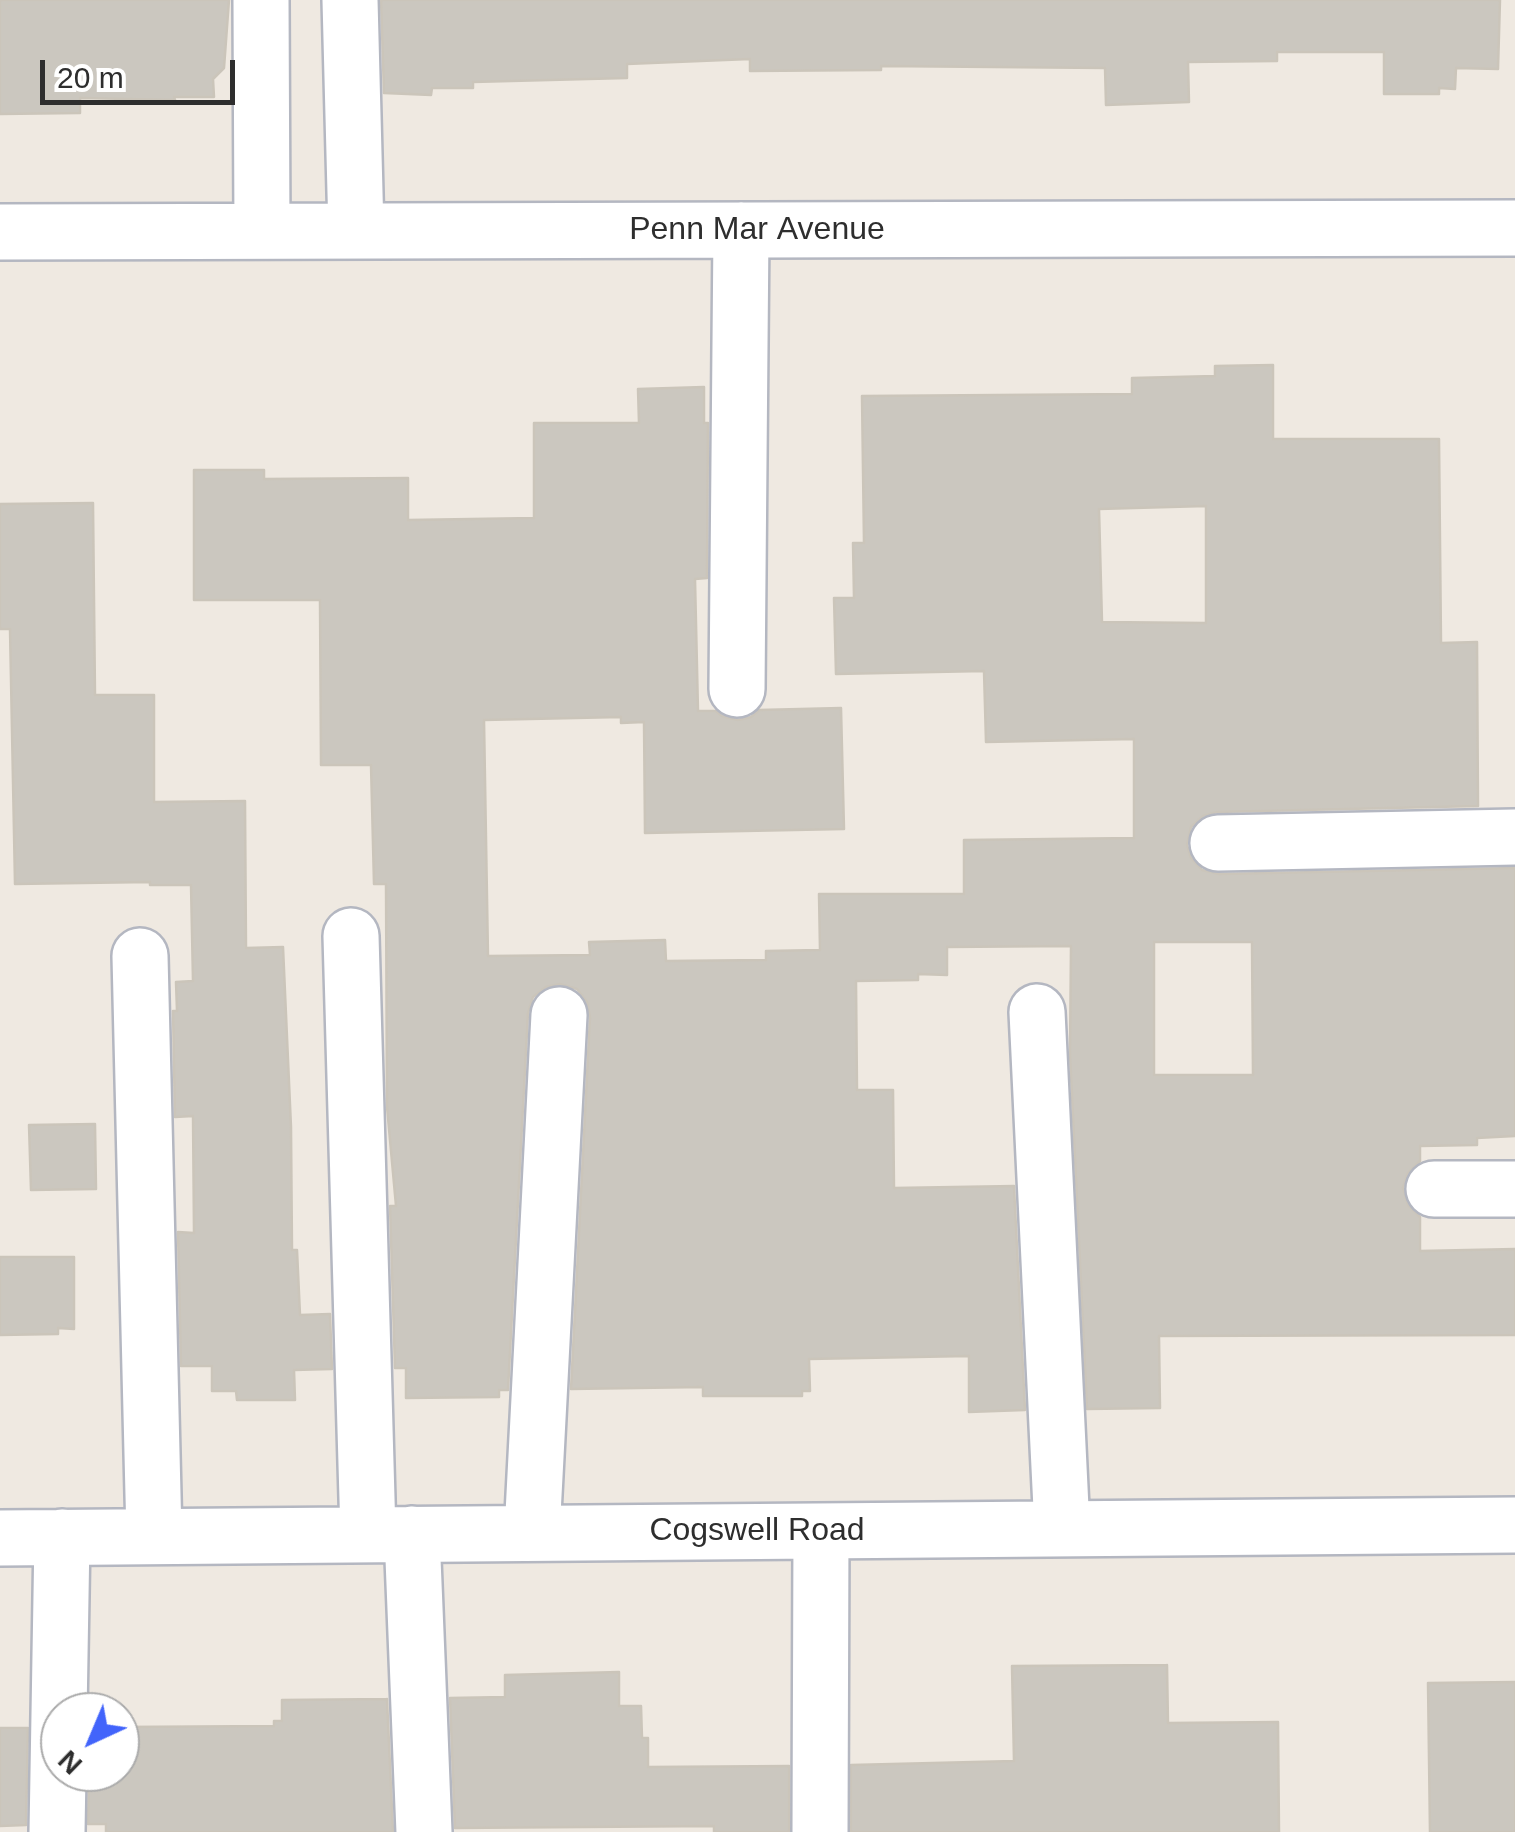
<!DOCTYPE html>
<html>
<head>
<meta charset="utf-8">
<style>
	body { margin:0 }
	#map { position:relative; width:1515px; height:1832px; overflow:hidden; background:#efe9e1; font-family:Helvetica,sans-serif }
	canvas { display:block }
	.north { position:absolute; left:40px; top:1692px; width:100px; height:100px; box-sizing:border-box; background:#fff; border:2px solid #ababab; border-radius:50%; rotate:224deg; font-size:28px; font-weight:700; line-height:40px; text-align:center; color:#2e2e2e }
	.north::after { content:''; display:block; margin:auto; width:35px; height:45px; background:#4264fb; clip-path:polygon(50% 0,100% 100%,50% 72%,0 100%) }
	.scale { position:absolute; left:40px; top:60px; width:195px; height:45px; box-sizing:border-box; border:5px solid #2e2e2e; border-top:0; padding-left:12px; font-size:30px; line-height:35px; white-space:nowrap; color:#2e2e2e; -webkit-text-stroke:8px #fff; paint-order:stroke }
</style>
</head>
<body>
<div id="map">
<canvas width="1515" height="1832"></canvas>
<div class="north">N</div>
<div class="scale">20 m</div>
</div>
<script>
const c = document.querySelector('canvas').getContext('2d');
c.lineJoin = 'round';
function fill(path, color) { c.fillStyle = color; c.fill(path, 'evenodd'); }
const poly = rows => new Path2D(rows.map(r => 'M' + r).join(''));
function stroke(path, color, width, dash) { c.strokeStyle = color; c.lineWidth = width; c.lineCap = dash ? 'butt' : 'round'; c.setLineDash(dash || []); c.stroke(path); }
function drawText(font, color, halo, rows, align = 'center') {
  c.font = font + ' Helvetica,sans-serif'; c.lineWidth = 10; c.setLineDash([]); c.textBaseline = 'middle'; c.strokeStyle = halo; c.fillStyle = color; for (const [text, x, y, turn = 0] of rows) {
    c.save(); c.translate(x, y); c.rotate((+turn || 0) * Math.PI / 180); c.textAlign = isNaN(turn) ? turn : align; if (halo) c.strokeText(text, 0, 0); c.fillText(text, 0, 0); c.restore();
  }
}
const building = poly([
	[0,0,229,0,224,68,213,79,214,97,174,97,175,100,80,98,80,113,0,114,0,0],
	[381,0,1500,0,1498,69,1456,68,1455,89,1439,88,1439,94,1384,94,1384,52,1277,52,1277,61,1188,62,1189,102,1106,105,1105,68,881,66,881,70,750,71,750,59,627,64,627,78,473,82,473,88,432,88,431,95,384,93,381,0],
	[1273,365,1273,439,1439,439,1441,643,1477,642,1478,806,1217,812,1203,816,1191,827,1187,845,1191,858,1202,870,1219,874,1515,868,1515,1136,1477,1138,1477,1145,1420,1146,1420,1161,1408,1173,1403,1188,1408,1205,1420,1217,1420,1251,1515,1249,1515,1335,1159,1336,1160,1408,1087,1409,1070,1054,1071,946,947,947,947,975,918,974,918,980,856,981,857,1090,893,1090,894,1188,1014,1186,1025,1410,969,1412,969,1356,809,1359,810,1391,802,1391,802,1396,703,1396,703,1387,571,1389,590,1017,587,1002,577,989,560,984,546,987,533,997,528,1013,508,1390,499,1390,499,1397,406,1398,406,1368,395,1368,390,1206,396,1206,387,1107,386,884,374,884,371,765,321,765,320,600,194,600,194,470,264,470,264,479,408,478,408,520,534,518,534,423,639,423,638,389,704,387,704,423,708,423,707,578,695,579,698,711,716,711,722,716,738,720,751,717,759,710,841,708,844,829,645,833,644,722,621,723,621,717,484,720,488,956,590,955,589,942,665,940,666,961,766,960,766,951,820,950,819,894,964,894,964,840,1134,838,1134,739,986,742,984,671,836,674,834,598,854,598,853,543,864,543,862,396,1132,394,1132,378,1215,376,1215,366,1273,365],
	[1206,506,1206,623,1102,622,1099,509,1206,506],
	[1154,942,1252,942,1253,1075,1154,1075,1154,942],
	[93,503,95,695,154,695,154,802,245,801,246,948,283,947,291,1127,292,1250,297,1250,300,1315,330,1314,332,1369,294,1370,295,1400,237,1400,236,1391,212,1391,212,1366,181,1366,178,1232,194,1233,193,1116,175,1117,173,1011,177,1011,176,982,193,981,191,885,150,885,150,882,15,884,10,629,0,629,0,504,93,503],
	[95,1124,96,1189,31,1190,29,1125,95,1124],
	[0,1257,74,1257,74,1329,58,1328,58,1334,0,1335,0,1257],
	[1167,1665,1168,1723,1278,1722,1279,1832,851,1832,851,1765,1014,1761,1012,1666,1167,1665],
	[619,1672,619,1706,641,1706,642,1738,648,1738,648,1767,789,1766,789,1832,714,1832,714,1826,455,1828,450,1698,505,1697,505,1675,619,1672],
	[1515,1682,1515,1832,1430,1832,1428,1683,1515,1682],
	[387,1699,393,1832,106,1832,106,1824,88,1824,89,1772,120,1772,120,1727,274,1726,274,1721,282,1721,282,1700,387,1699],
	[0,1728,28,1728,26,1825,0,1826,0,1728]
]);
fill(building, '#cbc7bf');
stroke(building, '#cbc5ba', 2.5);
const minor = poly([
	[261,0,262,231],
	[350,0,356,231],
	[0,232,1515,228],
	[737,689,741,230],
	[1218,843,1515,837],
	[351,936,368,1534],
	[140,956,154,1536],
	[1037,1012,1062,1529],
	[1434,1189,1515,1189],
	[532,1533,559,1015],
	[412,1534,424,1832],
	[0,1538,1515,1525],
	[57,1832,62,1537],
	[820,1832,821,1531]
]);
stroke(minor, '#b4b7c1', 60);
stroke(minor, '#fff', 55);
drawText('32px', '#2e2e2e', '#fff', [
	["Penn Mar Avenue",757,230],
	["Cogswell Road",757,1531]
]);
</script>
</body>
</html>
